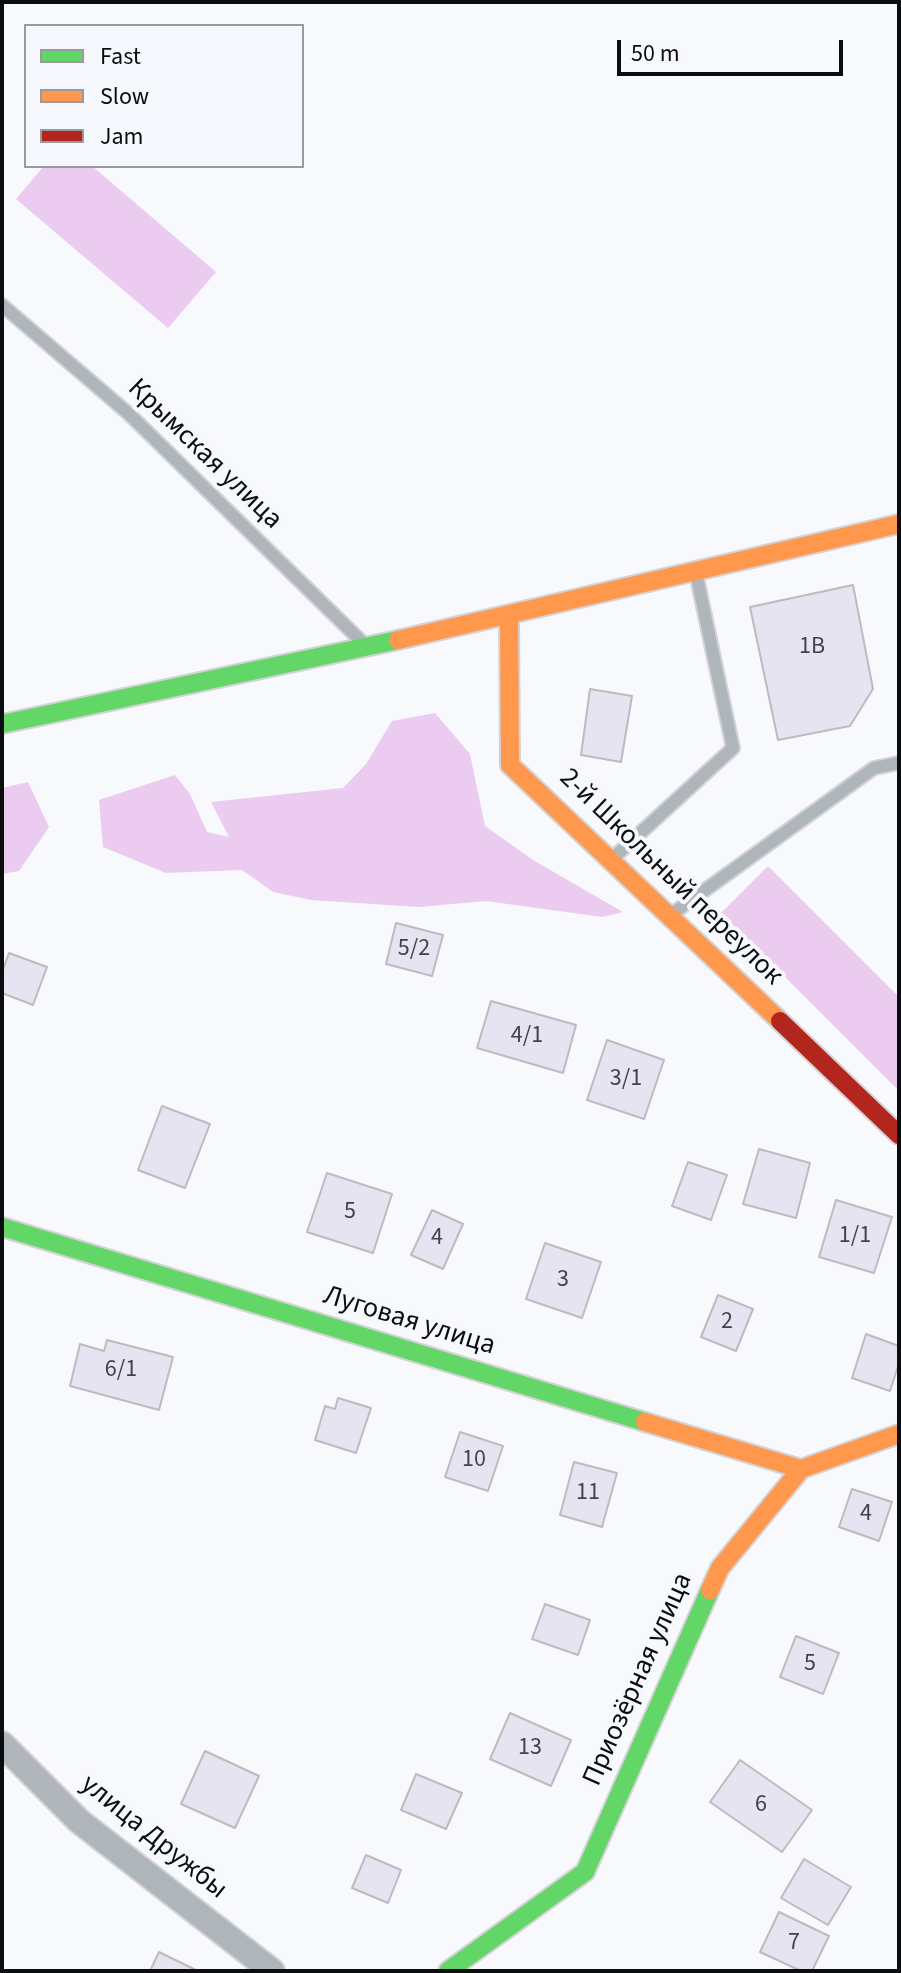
<!DOCTYPE html>
<html>
<head>
<meta charset="utf-8">
<style>
	body { margin:0 }
	#map { position:relative; width:901px; height:1973px; overflow:hidden; background:#f8f9fc; font-family:"Source Sans 3",sans-serif }
	canvas { display:block }
	.frame { position:absolute; inset:0; border:4px solid #0b0d11; pointer-events:none }
	.legend { position:absolute; left:24px; top:24px; width:280px; height:144px; box-sizing:border-box; background:#f6f8fe; border:2px solid #989a9f; margin:0; padding:10px 14px; list-style:none; font-size:24px; color:#0b0d11 }
	.legend li { display:flex; align-items:center; gap:16px; height:40px }
	.legend b { width:40px; border:2px solid #989a9f }
	.scale { position:absolute; left:617px; top:40px; width:226px; height:36px; box-sizing:border-box; border:4px solid #0b0d11; border-top:0; padding-left:10px; font-size:24px; line-height:28px; white-space:nowrap; color:#0b0d11; -webkit-text-stroke:6px #f6f8fe; paint-order:stroke }
</style>
</head>
<body>
<div id="map">
<canvas width="901" height="1973"></canvas>
<div class="frame"></div>
<ul class="legend">
<li><b style="height:10px;background:#63d668"></b>Fast</li>
<li><b style="height:10px;background:#ff974d"></b>Slow</li>
<li><b style="height:10px;background:#b3261e"></b>Jam</li>
</ul>
<div class="scale">50 m</div>
</div>
<script>
const c = document.querySelector('canvas').getContext('2d');
c.lineJoin = 'round';
function fill(path, color) { c.fillStyle = color; c.fill(path, 'evenodd'); }
const poly = rows => new Path2D(rows.map(r => 'M' + r).join(''));
function stroke(path, color, width, dash) { c.strokeStyle = color; c.lineWidth = width; c.lineCap = dash ? 'butt' : 'round'; c.setLineDash(dash || []); c.stroke(path); }
function drawText(font, color, halo, rows, align = 'center') {
  c.font = font + ' "Source Sans 3",sans-serif'; c.lineWidth = 8; c.setLineDash([]); c.textBaseline = 'middle'; c.strokeStyle = halo; c.fillStyle = color; for (const [text, x, y, turn = 0] of rows) {
    c.save(); c.translate(x, y); c.rotate((+turn || 0) * Math.PI / 180); c.textAlign = isNaN(turn) ? turn : align; if (halo) c.strokeText(text, 0, 0); c.fillText(text, 0, 0); c.restore();
  }
}
fill(poly([
	[44,166,92,166,216,272,168,328,16,199],
	[435,713,470,754,485,826,533,860,623,912,602,917,486,901,419,907,311,900,273,892,242,870,166,873,103,847,99,800,175,775,190,794,207,832,229,837,211,802,343,788,366,764,392,721],
	[28,782,49,827,19,871,2,874,2,788],
	[768,866,899,997,899,1091,721,913]
]), '#ebcbef');
const building = poly([
	[853,585,873,689,850,726,778,740,750,607,853,585],
	[590,689,632,696,621,762,581,755,590,689],
	[396,923,443,935,432,976,386,964,396,923],
	[9,953,47,967,33,1005,2,993,2,972,9,953],
	[491,1001,576,1025,563,1073,477,1048,491,1001],
	[607,1040,664,1060,644,1119,587,1100,607,1040],
	[162,1106,210,1124,185,1188,138,1170,162,1106],
	[759,1149,810,1163,796,1218,743,1204,759,1149],
	[688,1162,727,1175,711,1220,672,1206,688,1162],
	[327,1173,392,1194,373,1253,307,1232,327,1173],
	[836,1200,892,1217,874,1273,819,1257,836,1200],
	[432,1210,463,1224,443,1269,411,1255,432,1210],
	[545,1243,601,1262,582,1318,526,1299,545,1243],
	[718,1295,753,1309,736,1351,701,1337,718,1295],
	[866,1334,899,1346,899,1363,890,1391,852,1378,866,1334],
	[107,1340,173,1357,159,1410,70,1386,80,1344,104,1351,107,1340],
	[338,1398,371,1408,356,1453,315,1440,325,1406,335,1409,338,1398],
	[460,1432,503,1446,488,1491,445,1477,460,1432],
	[574,1462,617,1473,602,1527,560,1515,574,1462],
	[852,1489,892,1502,879,1541,839,1527,852,1489],
	[545,1604,590,1620,578,1655,532,1639,545,1604],
	[796,1636,839,1653,823,1694,780,1677,796,1636],
	[510,1713,571,1740,551,1786,490,1759,510,1713],
	[205,1751,259,1776,235,1828,181,1804,205,1751],
	[740,1760,812,1810,782,1852,710,1802,740,1760],
	[416,1774,462,1793,446,1829,401,1810,416,1774],
	[366,1855,401,1870,388,1903,352,1888,366,1855],
	[804,1859,851,1887,828,1925,781,1898,804,1859],
	[779,1912,829,1936,812,1971,801,1971,760,1952,779,1912],
	[159,1952,198,1971,150,1971,159,1952]
]);
fill(building, '#e6e4f0');
stroke(building, '#bcbbc0', 2);
const lane = poly([
	[2,305,129,414,361,641],
	[613,858,733,748,696,573],
	[672,914,874,768,899,763]
]);
const street = poly([
	[2,1744,79,1821,272,1971]
]);
const fast = poly([
	[2,724,398,640],
	[2,1227,645,1422],
	[448,1971,585,1872,710,1590]
]);
const slow = poly([
	[509,616,510,765,780,1021],
	[398,640,899,524],
	[645,1422,801,1469],
	[710,1590,720,1568,801,1469,899,1434]
]);
const jam = poly([
	[780,1021,899,1135]
]);
stroke(lane, '#d3d3d6', 16);
stroke(street, '#d3d3d6', 28);
stroke(fast, '#d3d3d6', 22);
stroke(slow, '#d3d3d6', 22);
stroke(jam, '#d3d3d6', 22);
stroke(lane, '#aeb6bc', 12);
stroke(street, '#aeb6bc', 24);
stroke(fast, '#63d668', 18);
stroke(slow, '#ff974d', 18);
stroke(jam, '#b3261e', 18);
drawText('24px', '#424349', null, [
	["1В",812,648],
	["5/2",414,950],
	["4/1",527,1037],
	["3/1",626,1080],
	["5",350,1213],
	["1/1",855,1237],
	["4",437,1239],
	["3",563,1281],
	["2",727,1323],
	["6/1",121,1371],
	["10",474,1461],
	["11",588,1494],
	["4",866,1515],
	["5",810,1665],
	["13",530,1749],
	["6",761,1806],
	["7",794,1944]
]);
drawText('28px', '#0b0d11', '#f6f8fe', [
	["Крымская улица",204,455,44],
	["2-й Школьный переулок",670,878,44],
	["Луговая улица",409,1322,17],
	["Приозёрная улица",639,1680,-66],
	["улица Дружбы",153,1838,39]
]);
</script>
</body>
</html>
